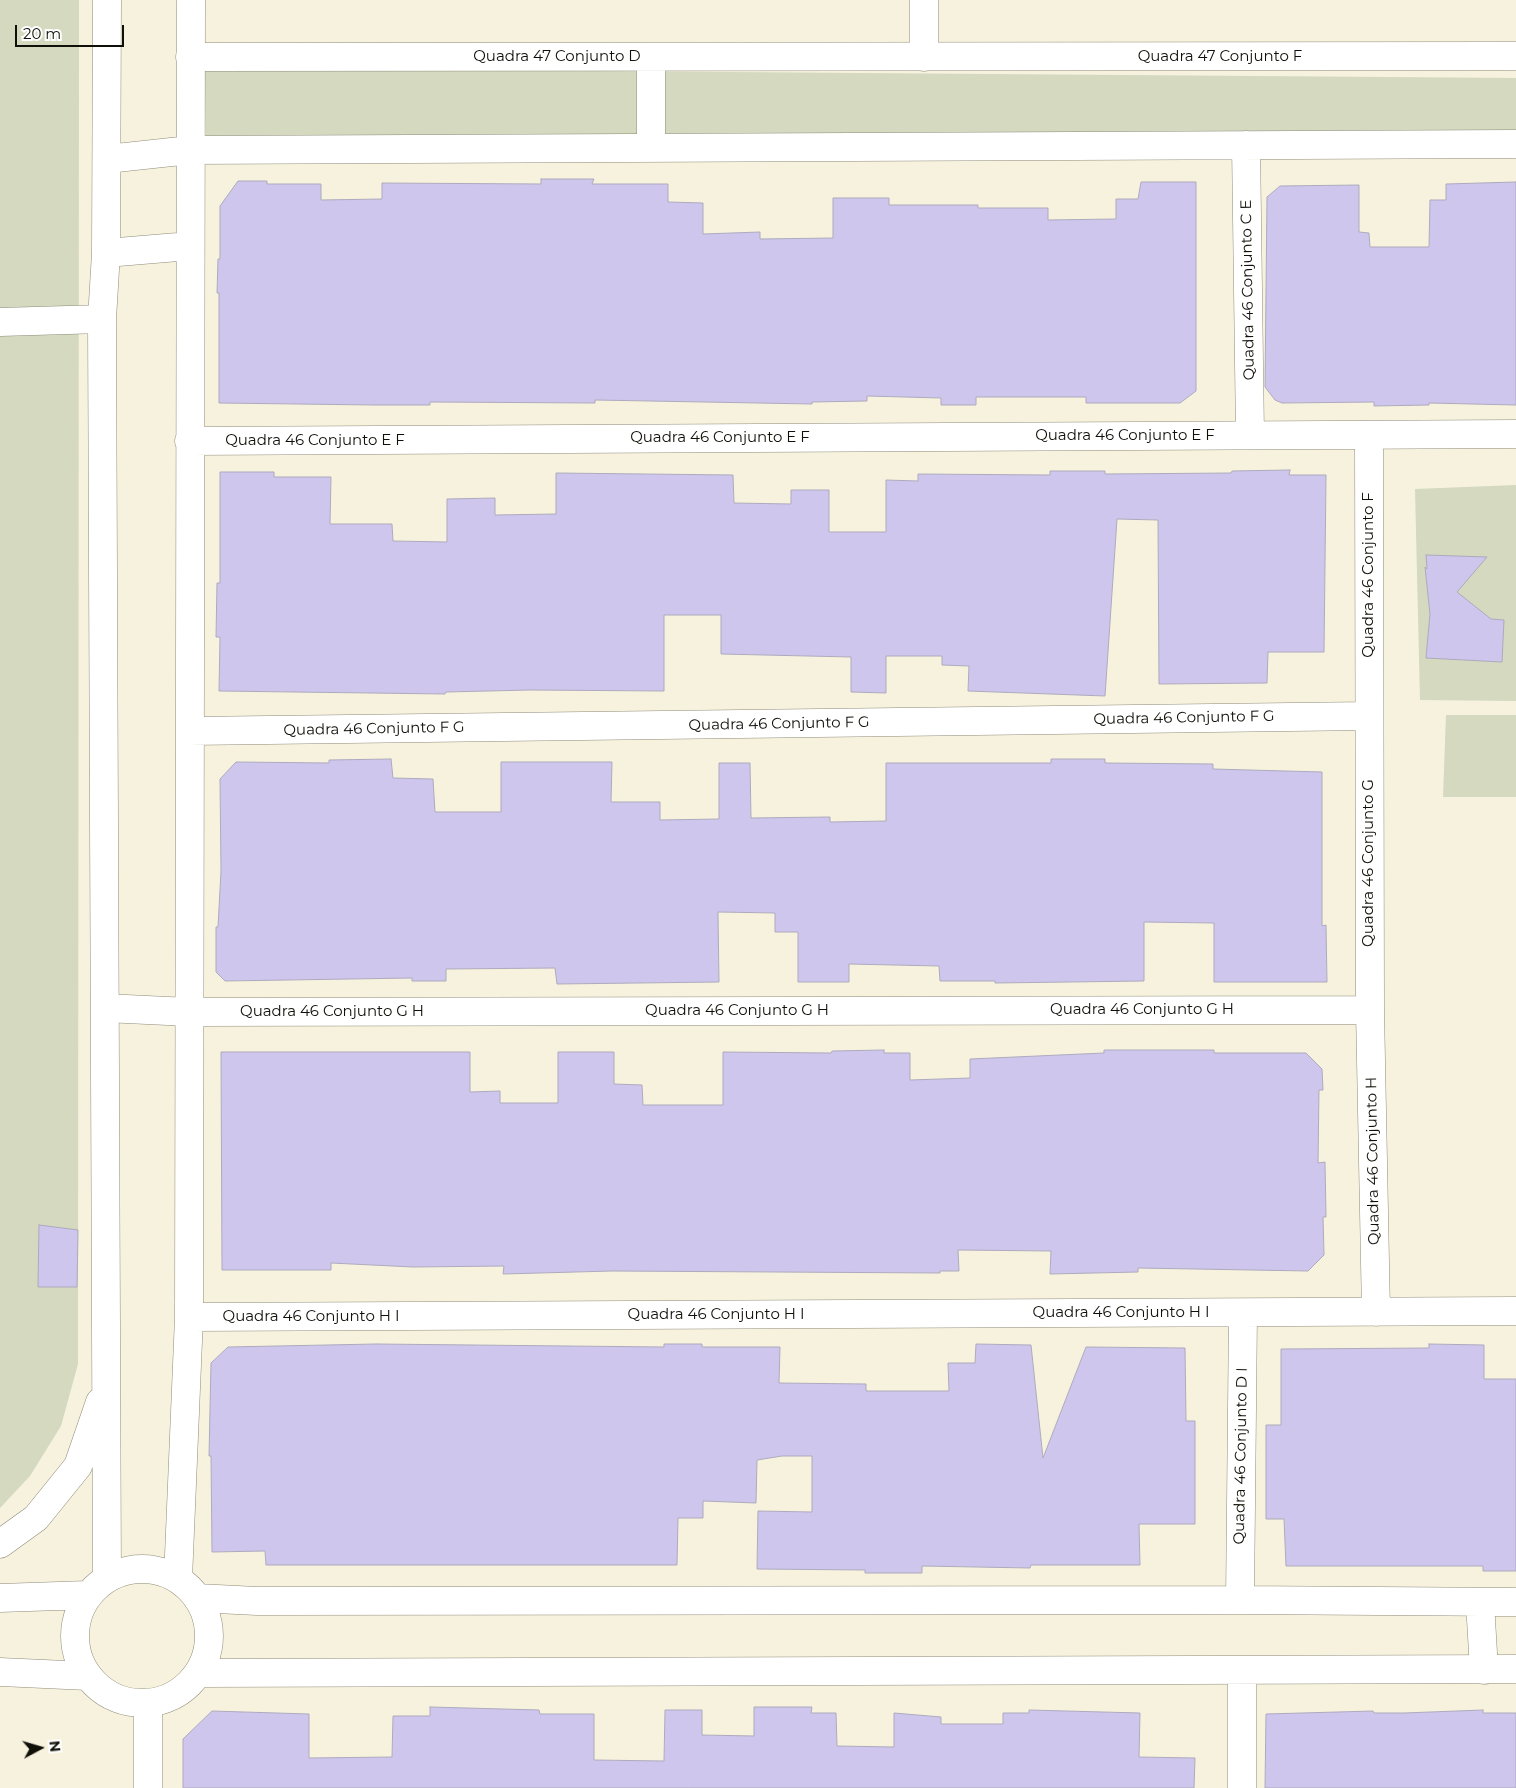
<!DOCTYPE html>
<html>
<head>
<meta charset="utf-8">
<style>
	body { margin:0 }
	#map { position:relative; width:1516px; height:1788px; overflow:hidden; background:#f6f2de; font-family:Montserrat,sans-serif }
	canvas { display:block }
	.north { position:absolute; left:15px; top:1723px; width:50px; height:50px; -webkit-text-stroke:4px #fefffe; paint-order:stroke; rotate:84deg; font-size:14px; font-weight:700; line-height:20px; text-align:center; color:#100f08 }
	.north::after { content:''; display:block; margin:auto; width:18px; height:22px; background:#100f08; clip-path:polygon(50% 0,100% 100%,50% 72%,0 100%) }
	.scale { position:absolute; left:15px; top:25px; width:109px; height:22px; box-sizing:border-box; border:2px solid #100f08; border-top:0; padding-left:6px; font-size:15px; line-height:18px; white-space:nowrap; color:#100f08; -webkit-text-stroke:4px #fefffe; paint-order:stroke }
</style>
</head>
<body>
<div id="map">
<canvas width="1516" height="1788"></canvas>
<div class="north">N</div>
<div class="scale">20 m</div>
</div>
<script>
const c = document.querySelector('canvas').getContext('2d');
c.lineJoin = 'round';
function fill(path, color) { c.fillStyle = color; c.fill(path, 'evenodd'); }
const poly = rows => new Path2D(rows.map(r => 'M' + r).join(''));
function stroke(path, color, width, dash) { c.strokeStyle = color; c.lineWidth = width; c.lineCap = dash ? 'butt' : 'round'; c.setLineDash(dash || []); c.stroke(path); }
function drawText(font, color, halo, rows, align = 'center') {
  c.font = font + ' Montserrat,sans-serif'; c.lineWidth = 5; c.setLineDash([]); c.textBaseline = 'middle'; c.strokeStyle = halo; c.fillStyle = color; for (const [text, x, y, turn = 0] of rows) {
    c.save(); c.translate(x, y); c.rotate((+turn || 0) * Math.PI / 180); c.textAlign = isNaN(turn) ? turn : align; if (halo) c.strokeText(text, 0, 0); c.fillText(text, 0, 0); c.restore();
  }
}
fill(poly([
	[0,0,79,0,78,1364,61,1426,30,1476,0,1508],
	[205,68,1516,78,1516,133,206,138],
	[1516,485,1516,701,1420,700,1415,489],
	[1446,715,1516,715,1516,797,1443,797]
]), '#d4d9c0');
const building = poly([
	[541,179,594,179,592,184,668,184,668,202,703,203,703,234,760,232,760,239,833,238,833,198,889,198,889,205,978,205,978,208,1048,208,1048,220,1116,219,1116,199,1138,199,1141,182,1196,182,1196,391,1180,403,1086,403,1086,397,976,397,976,405,941,405,941,398,867,396,867,401,812,402,812,404,595,400,595,403,430,402,430,405,375,405,219,403,219,293,217,293,218,259,220,259,220,206,238,181,267,181,267,184,321,184,321,200,382,199,382,183,541,184,541,179],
	[1516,182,1516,405,1429,403,1429,405,1374,406,1374,402,1282,403,1275,400,1265,387,1267,197,1280,186,1359,185,1359,232,1369,233,1370,247,1429,247,1430,200,1446,200,1446,184,1516,182],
	[1290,470,1289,475,1326,475,1324,652,1268,652,1267,683,1159,684,1158,520,1117,519,1105,696,968,691,969,666,942,665,942,656,886,656,886,693,851,692,851,657,721,654,721,615,664,615,664,691,530,690,446,692,445,694,219,691,220,637,216,637,217,583,220,583,220,472,274,472,274,477,331,477,330,524,392,524,393,541,447,542,447,499,495,498,495,515,556,514,556,473,733,475,734,503,791,504,791,490,829,490,829,532,886,532,886,480,918,481,918,474,1050,475,1050,471,1105,471,1105,474,1231,473,1232,471,1290,470],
	[1426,555,1487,557,1457,592,1491,619,1504,620,1502,662,1426,658,1430,614,1425,567,1427,569,1426,555],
	[391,759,393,778,433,779,435,812,501,812,501,762,612,762,611,802,660,802,660,820,719,819,719,763,750,763,751,818,830,817,830,822,886,821,886,763,1051,763,1051,759,1105,759,1105,763,1213,764,1213,769,1322,772,1322,926,1326,925,1327,982,1214,982,1214,923,1144,922,1144,981,995,983,995,981,940,981,939,966,849,964,849,982,798,982,798,932,775,932,775,913,718,912,719,982,557,984,555,968,446,969,446,981,412,981,412,978,225,981,216,972,216,927,218,927,221,871,220,779,236,762,329,763,329,760,391,759],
	[884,1050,884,1053,910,1053,910,1080,970,1078,970,1059,1104,1053,1104,1050,1214,1050,1214,1053,1306,1053,1322,1069,1323,1090,1319,1090,1318,1163,1325,1162,1326,1217,1323,1217,1324,1255,1308,1271,1138,1268,1138,1272,1050,1274,1051,1251,958,1250,959,1271,940,1271,940,1273,612,1271,503,1274,504,1266,413,1267,331,1263,331,1270,222,1270,221,1052,470,1052,470,1092,500,1091,500,1103,558,1103,558,1052,614,1052,614,1084,642,1085,643,1105,723,1105,723,1052,831,1053,832,1051,884,1050],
	[39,1225,78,1230,77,1287,38,1287,39,1225],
	[376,1344,664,1347,664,1344,702,1344,702,1347,780,1347,779,1383,866,1384,866,1391,949,1391,948,1363,975,1363,976,1344,1031,1345,1043,1458,1086,1347,1185,1348,1186,1421,1195,1421,1195,1524,1139,1524,1140,1565,1031,1565,1030,1568,922,1566,922,1573,865,1573,865,1570,757,1569,758,1511,812,1512,812,1456,782,1456,757,1460,756,1503,703,1501,703,1518,678,1518,677,1565,266,1565,265,1551,212,1552,211,1456,209,1456,211,1363,228,1347,376,1344],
	[1429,1344,1484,1345,1484,1379,1516,1379,1516,1571,1483,1571,1483,1566,1286,1566,1284,1519,1266,1519,1266,1425,1281,1425,1281,1349,1429,1348,1429,1344],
	[430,1707,539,1710,540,1714,594,1714,594,1760,664,1761,665,1710,702,1710,702,1735,754,1736,754,1707,812,1707,811,1713,836,1713,837,1746,894,1747,894,1713,941,1717,941,1724,1003,1724,1003,1713,1029,1713,1029,1710,1140,1713,1139,1757,1195,1758,1194,1788,183,1788,183,1739,212,1711,309,1714,309,1758,392,1757,393,1716,430,1716,430,1707],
	[1483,1710,1483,1713,1516,1713,1516,1788,1265,1788,1266,1714,1373,1711,1374,1713,1404,1713,1483,1710]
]);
fill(building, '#cec6ed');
stroke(building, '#aeaabd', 1);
const minor = poly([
	[190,57,1516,56],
	[924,57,924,0],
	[1246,145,1250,435],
	[651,148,651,57],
	[107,159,190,150,1516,144],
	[106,253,190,246],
	[0,322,102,319],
	[1369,435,1370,1010,1376,1312],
	[189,441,1516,434],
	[190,731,1369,716],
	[105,1008,189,1012,1370,1010],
	[189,1317,1516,1311],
	[0,1544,36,1518,78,1466,100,1402],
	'75 1636a67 67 0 1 1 134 0a67 67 0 1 1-134 0Z',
	[107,1578,102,319,106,253,107,0],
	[178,1579,189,1317,191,0],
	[0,1598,88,1595],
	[197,1598,257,1601,1240,1600,1516,1602],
	[1240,1600,1243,1313],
	[1480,1602,1484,1670],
	[1242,1671,1242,1788],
	[0,1672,88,1676],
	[198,1673,1516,1669],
	[148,1703,148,1788]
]);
stroke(minor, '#908c7a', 29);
stroke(minor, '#fff', 28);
drawText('15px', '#100f08', '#fefffe', [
	["Quadra 47 Conjunto D",557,57],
	["Quadra 47 Conjunto F",1220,57],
	["Quadra 46 Conjunto C E",1248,290,-91],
	["Quadra 46 Conjunto E F",1125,436],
	["Quadra 46 Conjunto E F",720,438],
	["Quadra 46 Conjunto E F",315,441],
	["Quadra 46 Conjunto F",1369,575,-90],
	["Quadra 46 Conjunto F G",1184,718,-1],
	["Quadra 46 Conjunto F G",779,724,-1],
	["Quadra 46 Conjunto F G",374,729,-1],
	["Quadra 46 Conjunto G",1369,863,-90],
	["Quadra 46 Conjunto G H",1142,1010],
	["Quadra 46 Conjunto G H",737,1011],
	["Quadra 46 Conjunto G H",332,1012],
	["Quadra 46 Conjunto H",1373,1161,-91],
	["Quadra 46 Conjunto H I",1121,1313],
	["Quadra 46 Conjunto H I",716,1315],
	["Quadra 46 Conjunto H I",311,1317],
	["Quadra 46 Conjunto D I",1241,1456,-89]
]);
</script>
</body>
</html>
